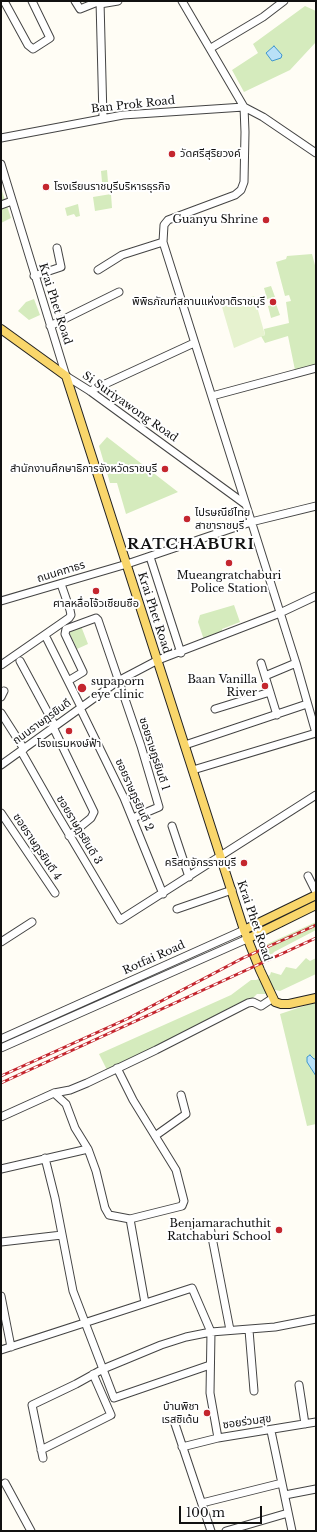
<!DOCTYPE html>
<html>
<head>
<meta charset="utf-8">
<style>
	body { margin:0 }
	#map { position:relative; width:317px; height:1532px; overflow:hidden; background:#fffdf5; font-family:"Libre Baskerville",serif }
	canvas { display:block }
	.frame { position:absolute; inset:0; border:2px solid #111; pointer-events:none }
	.scale { position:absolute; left:179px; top:1506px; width:83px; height:18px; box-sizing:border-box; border:2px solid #111; border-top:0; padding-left:5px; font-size:12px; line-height:14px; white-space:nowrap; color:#111; -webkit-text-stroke:3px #fff; paint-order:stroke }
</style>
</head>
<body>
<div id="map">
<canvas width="317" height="1532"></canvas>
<div class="frame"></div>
<div class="scale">100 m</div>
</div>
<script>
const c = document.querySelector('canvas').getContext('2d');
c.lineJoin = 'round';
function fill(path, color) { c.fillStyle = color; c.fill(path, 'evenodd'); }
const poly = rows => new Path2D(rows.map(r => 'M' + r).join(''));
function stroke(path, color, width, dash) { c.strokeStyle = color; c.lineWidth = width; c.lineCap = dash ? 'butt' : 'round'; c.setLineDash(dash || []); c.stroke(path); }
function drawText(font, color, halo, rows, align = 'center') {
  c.font = font + ' "Libre Baskerville","Noto Sans Thai",serif'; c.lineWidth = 4; c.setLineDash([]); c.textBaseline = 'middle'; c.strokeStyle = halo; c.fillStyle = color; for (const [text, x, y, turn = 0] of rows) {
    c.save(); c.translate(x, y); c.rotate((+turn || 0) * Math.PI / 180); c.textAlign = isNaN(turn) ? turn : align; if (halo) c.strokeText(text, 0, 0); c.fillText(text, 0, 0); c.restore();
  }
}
fill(poly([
	[305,6,316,11,316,42,290,70,244,92,232,70,258,53,253,44],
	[107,170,108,182,102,182,101,171],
	[1,188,11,218,1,223],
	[111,194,112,208,95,211,93,197],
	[78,204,80,216,76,217,74,214,67,216,65,208],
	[312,254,316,269,316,365,295,370,288,336,265,343,261,336,265,335,264,329,289,323,286,302,291,301,289,295,285,296,276,262,286,259,287,256],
	[271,286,275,297,267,299,264,288],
	[34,299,40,315,29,320,18,311,26,302],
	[276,304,280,315,271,318,268,306],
	[107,437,178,492,126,514,117,483,110,483,99,446],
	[234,605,240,622,222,629,223,633,204,640,198,622,200,615],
	[81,626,88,644,77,649,68,630],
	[316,922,316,930,274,952,271,956,267,957,263,946],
	[306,958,310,961,316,958,316,974,280,991,275,990,266,994,257,994,253,998,107,1070,99,1054,231,995,251,980,256,980,270,975,271,972,281,975,286,967,296,969],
	[316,1002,316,1124,307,1126,280,1014]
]), '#d5ebbd');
fill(poly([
	[254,296,265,335,234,348,222,307]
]), '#e6f2cf');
const water = poly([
	[274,46,282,55,281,58,272,61,266,53,274,46],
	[310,1055,314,1059,316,1059,316,1076,307,1062,307,1057,310,1055]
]);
fill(water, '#b9e0f7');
stroke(water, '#3f96cf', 1);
const minor = poly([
	[4,1,28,45,33,49,50,38,32,1],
	[75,1,80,9,100,1],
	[100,1,103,118],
	[182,1,244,107,245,132,244,182,241,190,235,195,168,220,164,225,163,242,296,663,316,733],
	[100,4,118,1],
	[211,48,263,17,284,1],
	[244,107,263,117,316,153],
	[1,138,123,115,244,107],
	[1,164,66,376,90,391,245,504],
	[1,205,12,201],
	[98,270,122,255,163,242],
	[34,276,61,267,57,248],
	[50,326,119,292],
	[90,391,194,343],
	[212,396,316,368],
	[150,557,181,653],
	[1,601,127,564,251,522,316,506],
	[47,639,81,707],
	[20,661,55,726],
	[261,663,277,715],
	[1,665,69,618,71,615,70,610,61,584],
	[265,676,296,663],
	[68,681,83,672,65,634,66,629,96,618,98,620,141,746,159,807,133,818],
	[1,697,4,691],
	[80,708,124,798,163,894],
	[215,709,270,692],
	[1,713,24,749],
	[53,727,94,812,91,818,69,836],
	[185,745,307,704],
	[21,751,54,809,120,920,316,795],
	[1,765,118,681,158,660,280,613,316,596],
	[193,770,316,733],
	[1,813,55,893],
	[172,826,189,877],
	[308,876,316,892],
	[177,909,232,890],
	[1,942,32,922],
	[1,1039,244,930],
	[1,1048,247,939],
	[54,1093,66,1104,75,1128,88,1149,96,1171,105,1208,109,1215,130,1219,182,1206,184,1201,176,1170,133,1100,117,1068],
	[1,1117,54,1093,70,1090,87,1083,156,1050,248,1003,253,1002,261,1006,273,998],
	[155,1136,186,1114,181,1095],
	[45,1158,55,1198,73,1291,114,1398,210,1365],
	[1,1169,88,1149],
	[130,1219,145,1303],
	[210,1227,230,1330],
	[1,1242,62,1235],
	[1,1296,11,1347],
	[249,1330,254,1391],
	[1,1350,192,1288,211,1332,210,1393,218,1438],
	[299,1385,305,1424],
	[175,1424,211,1531],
	[271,1431,292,1531],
	[182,1447,218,1438,316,1422],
	[41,1450,111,1415,93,1374],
	[43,1458,32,1405,76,1384,103,1369,161,1345,186,1337,211,1332,275,1327,316,1319],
	[5,1483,31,1531],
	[285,1495,316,1489],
	[202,1503,282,1483],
	[226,1531,288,1513]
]);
const major = poly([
	[1,329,66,376,244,930,260,970,275,1002,281,1004,289,1004,316,998],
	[244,930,316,895],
	[247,939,316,905]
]);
stroke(minor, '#444', 9);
stroke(major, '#222', 10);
stroke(minor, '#fff', 7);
stroke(major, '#f9d66b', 8);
const rail = poly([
	[1,1076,129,1018,243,958,316,925],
	[1,1083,316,938]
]);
stroke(rail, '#c4262e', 3);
stroke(rail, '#fff', 1.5, [4.5]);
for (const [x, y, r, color] of [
	[172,154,4,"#c4262e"],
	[46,187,4,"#c4262e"],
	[266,220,4,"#c4262e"],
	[273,302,4,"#c4262e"],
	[165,469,4,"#c4262e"],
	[187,519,4,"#c4262e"],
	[229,563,4,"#c4262e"],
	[96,591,4,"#c4262e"],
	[265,686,4,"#c4262e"],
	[82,688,5,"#c4262e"],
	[69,731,4,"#c4262e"],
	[244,863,4,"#c4262e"],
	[279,1230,4,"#c4262e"],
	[207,1413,4,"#c4262e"]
]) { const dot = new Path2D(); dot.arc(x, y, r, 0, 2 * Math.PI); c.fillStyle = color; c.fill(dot); stroke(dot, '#fff', 1.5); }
drawText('11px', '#111', '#fff', [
	["Ban Prok Road",133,105,-6],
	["Krai Phet Road",55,304,72],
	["Si Suriyawong Road",130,407,35],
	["ถนนคฑาธร",61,572,-17],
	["Krai Phet Road",154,613,72],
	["ถนนราษฎรยินดี",42,722,-36],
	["ซอยราษฎรยินดี 1",154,754,72],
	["ซอยราษฎรยินดี 2",134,795,66],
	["ซอยราษฎรยินดี 3",79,830,59],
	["ซอยราษฎรยินดี 4",37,847,56],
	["Krai Phet Road",254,921,71],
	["Rotfai Road",154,958,-24],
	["ซอยร่วมสุข",247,1422,-8]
]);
drawText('11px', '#111', '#fff', [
	["วัดศรีสุริยวงค์",180,154,"left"],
	["โรงเรียนราชบุรีบริหารธุรกิจ",54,187,"left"],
	["Guanyu Shrine",258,220],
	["พิพิธภัณฑ์สถานแห่งชาติราชบุรี",265,302],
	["สำนักงานศึกษาธิการจังหวัดราชบุรี",157,469],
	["ไปรษณีย์ไทย",195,513,"left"],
	["สาขาราชบุรี",195,526,"left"],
	["Mueangratchaburi",229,576,"center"],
	["Police Station",229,589,"center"],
	["ศาลหลื่อโจ้วเซียนซือ",96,604,"center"],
	["Baan Vanilla",257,680],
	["River",257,693],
	["supaporn",91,682,"left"],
	["eye clinic",91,695,"left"],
	["โรงแรมหงษ์ฟ้า",69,744,"center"],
	["คริสตจักรราชบุรี",236,863],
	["Benjamarachuthit",271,1224],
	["Ratchaburi School",271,1237],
	["บ้านพิชา",199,1407],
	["เรสซิเด้น",199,1420]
], 'right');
c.letterSpacing = '1px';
drawText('bold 15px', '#111', '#fff', [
	["RATCHABURI",191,545]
]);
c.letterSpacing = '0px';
</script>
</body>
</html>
